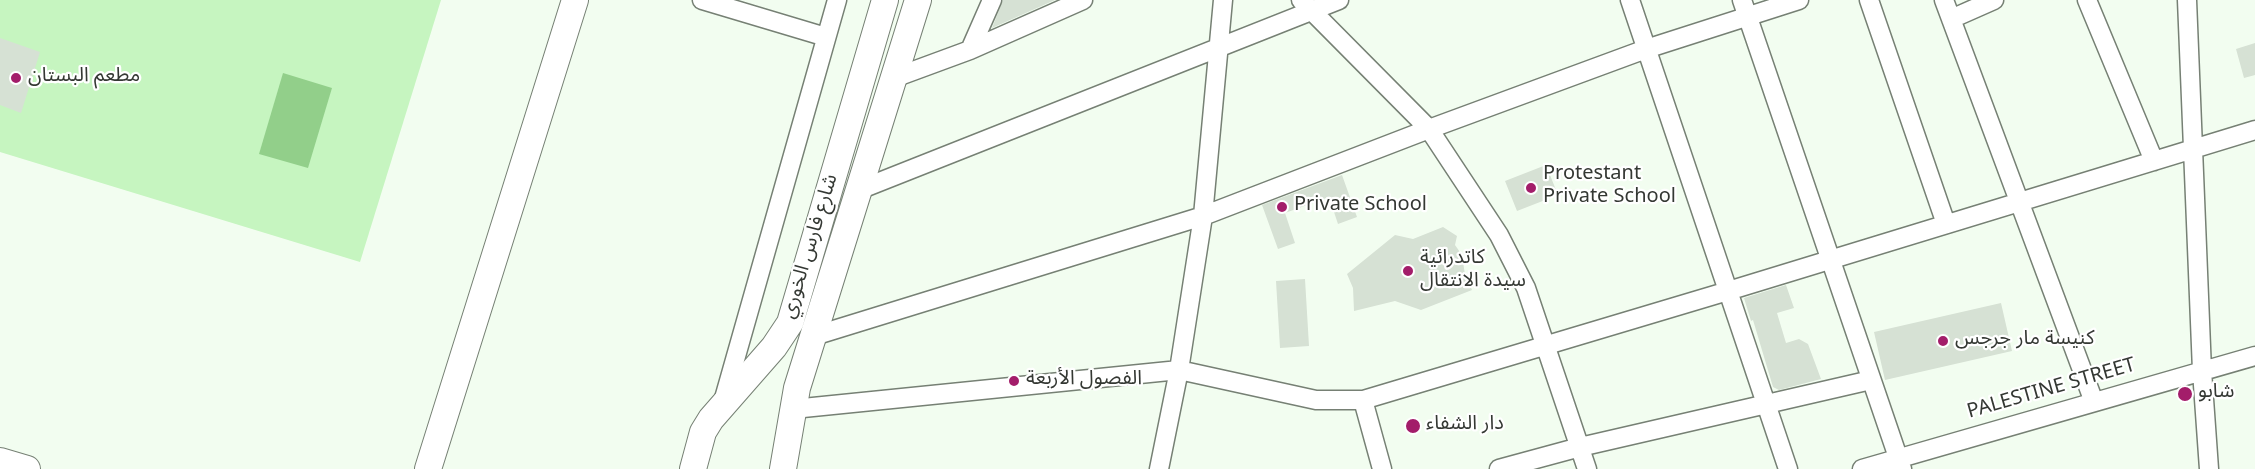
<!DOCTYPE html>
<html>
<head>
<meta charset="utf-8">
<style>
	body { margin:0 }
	canvas { display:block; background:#f2fdf0 }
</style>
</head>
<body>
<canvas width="2255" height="469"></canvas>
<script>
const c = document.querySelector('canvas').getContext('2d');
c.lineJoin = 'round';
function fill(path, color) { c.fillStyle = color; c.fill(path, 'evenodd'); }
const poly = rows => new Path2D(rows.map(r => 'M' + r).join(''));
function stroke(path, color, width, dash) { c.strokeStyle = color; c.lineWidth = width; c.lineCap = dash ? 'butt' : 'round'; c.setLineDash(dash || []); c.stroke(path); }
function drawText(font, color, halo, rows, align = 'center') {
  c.font = font + ' Georgia,"Noto Sans Arabic",serif'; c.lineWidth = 4.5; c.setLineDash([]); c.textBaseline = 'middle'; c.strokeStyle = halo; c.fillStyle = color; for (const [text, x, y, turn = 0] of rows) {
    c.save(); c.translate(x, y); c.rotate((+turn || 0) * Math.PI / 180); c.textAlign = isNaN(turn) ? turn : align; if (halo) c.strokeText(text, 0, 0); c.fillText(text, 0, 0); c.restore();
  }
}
fill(poly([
	[0,0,441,0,360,262,0,152]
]), '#c6f5c0');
fill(poly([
	[283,73,332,88,308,168,259,154]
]), '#92cf8a');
fill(poly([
	[1003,0,1055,0,992,28],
	[0,38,40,52,21,113,0,105],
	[2255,43,2255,75,2244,78,2236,49],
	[1546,165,1558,195,1517,211,1505,181],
	[1342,175,1357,217,1338,224,1329,197,1285,213,1295,243,1278,249,1262,205],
	[1443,227,1457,236,1455,245,1462,255,1465,275,1472,290,1421,310,1395,301,1354,311,1353,288,1347,274,1395,235,1413,239],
	[1305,279,1309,346,1280,348,1276,281],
	[1786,285,1794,308,1777,313,1786,343,1799,339,1808,344,1821,379,1779,390,1773,387,1753,320,1751,321,1744,298],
	[2001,303,2012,351,1885,380,1874,332]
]), '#d6e1d4');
const street = poly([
	[702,0,826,37],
	[1301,0,1429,129,1499,235,1526,288,1587,469],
	[1630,0,1788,469],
	[1742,0,1902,469],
	[1869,0,1946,224],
	[1944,0,2094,402],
	[2087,0,2154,161],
	[2187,0,2202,371,2209,469],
	[1951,19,1994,0],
	[970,50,992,0],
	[894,78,970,50,1083,0],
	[859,190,1339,0],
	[814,336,1203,216,1429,129,1646,49,1799,0],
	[1363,400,1382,469],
	[723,402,837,0],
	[793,409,1179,370,1316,400,1363,400,1728,291,2255,130],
	[1159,469,1179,370,1203,216,1223,0],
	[1499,469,1580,447,1871,380],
	[1862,469,2255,356]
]);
const secondary = poly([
	[0,461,27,469],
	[428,469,575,0],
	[693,469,703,432,711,419,774,347,790,323,885,0],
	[783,469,797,388,918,0]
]);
stroke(street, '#768074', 21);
stroke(secondary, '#768074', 28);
stroke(street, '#fff', 18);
stroke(secondary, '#fff', 26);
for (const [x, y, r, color] of [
	[16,78,6,"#a31d6a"],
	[1531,188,6,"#a31d6a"],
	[1282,207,6,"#a31d6a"],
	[1408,271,6,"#a31d6a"],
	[1943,341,6,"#a31d6a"],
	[1014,381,6,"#a31d6a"],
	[2185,394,8,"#a31d6a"],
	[1413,426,8,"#a31d6a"]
]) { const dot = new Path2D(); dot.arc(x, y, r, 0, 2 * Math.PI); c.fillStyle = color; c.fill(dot); stroke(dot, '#fff', 2); }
drawText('20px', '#343833', '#fff', [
	["مطعم البستان",28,78],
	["Protestant",1543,176],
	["Private School",1543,199],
	["Private School",1294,207],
	["كاتدرائية",1420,260],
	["سيدة الانتقال",1420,283],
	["كنيسة مار جرجس",1955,341],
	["الفصول الأربعة",1026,381],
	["شابو",2198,394],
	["دار الشفاء",1426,426]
], 'left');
drawText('20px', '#343833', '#fff', [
	["شارع فارس الخوري",812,247,-73],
	["PALESTINE STREET",2052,391,-16]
]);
</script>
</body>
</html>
